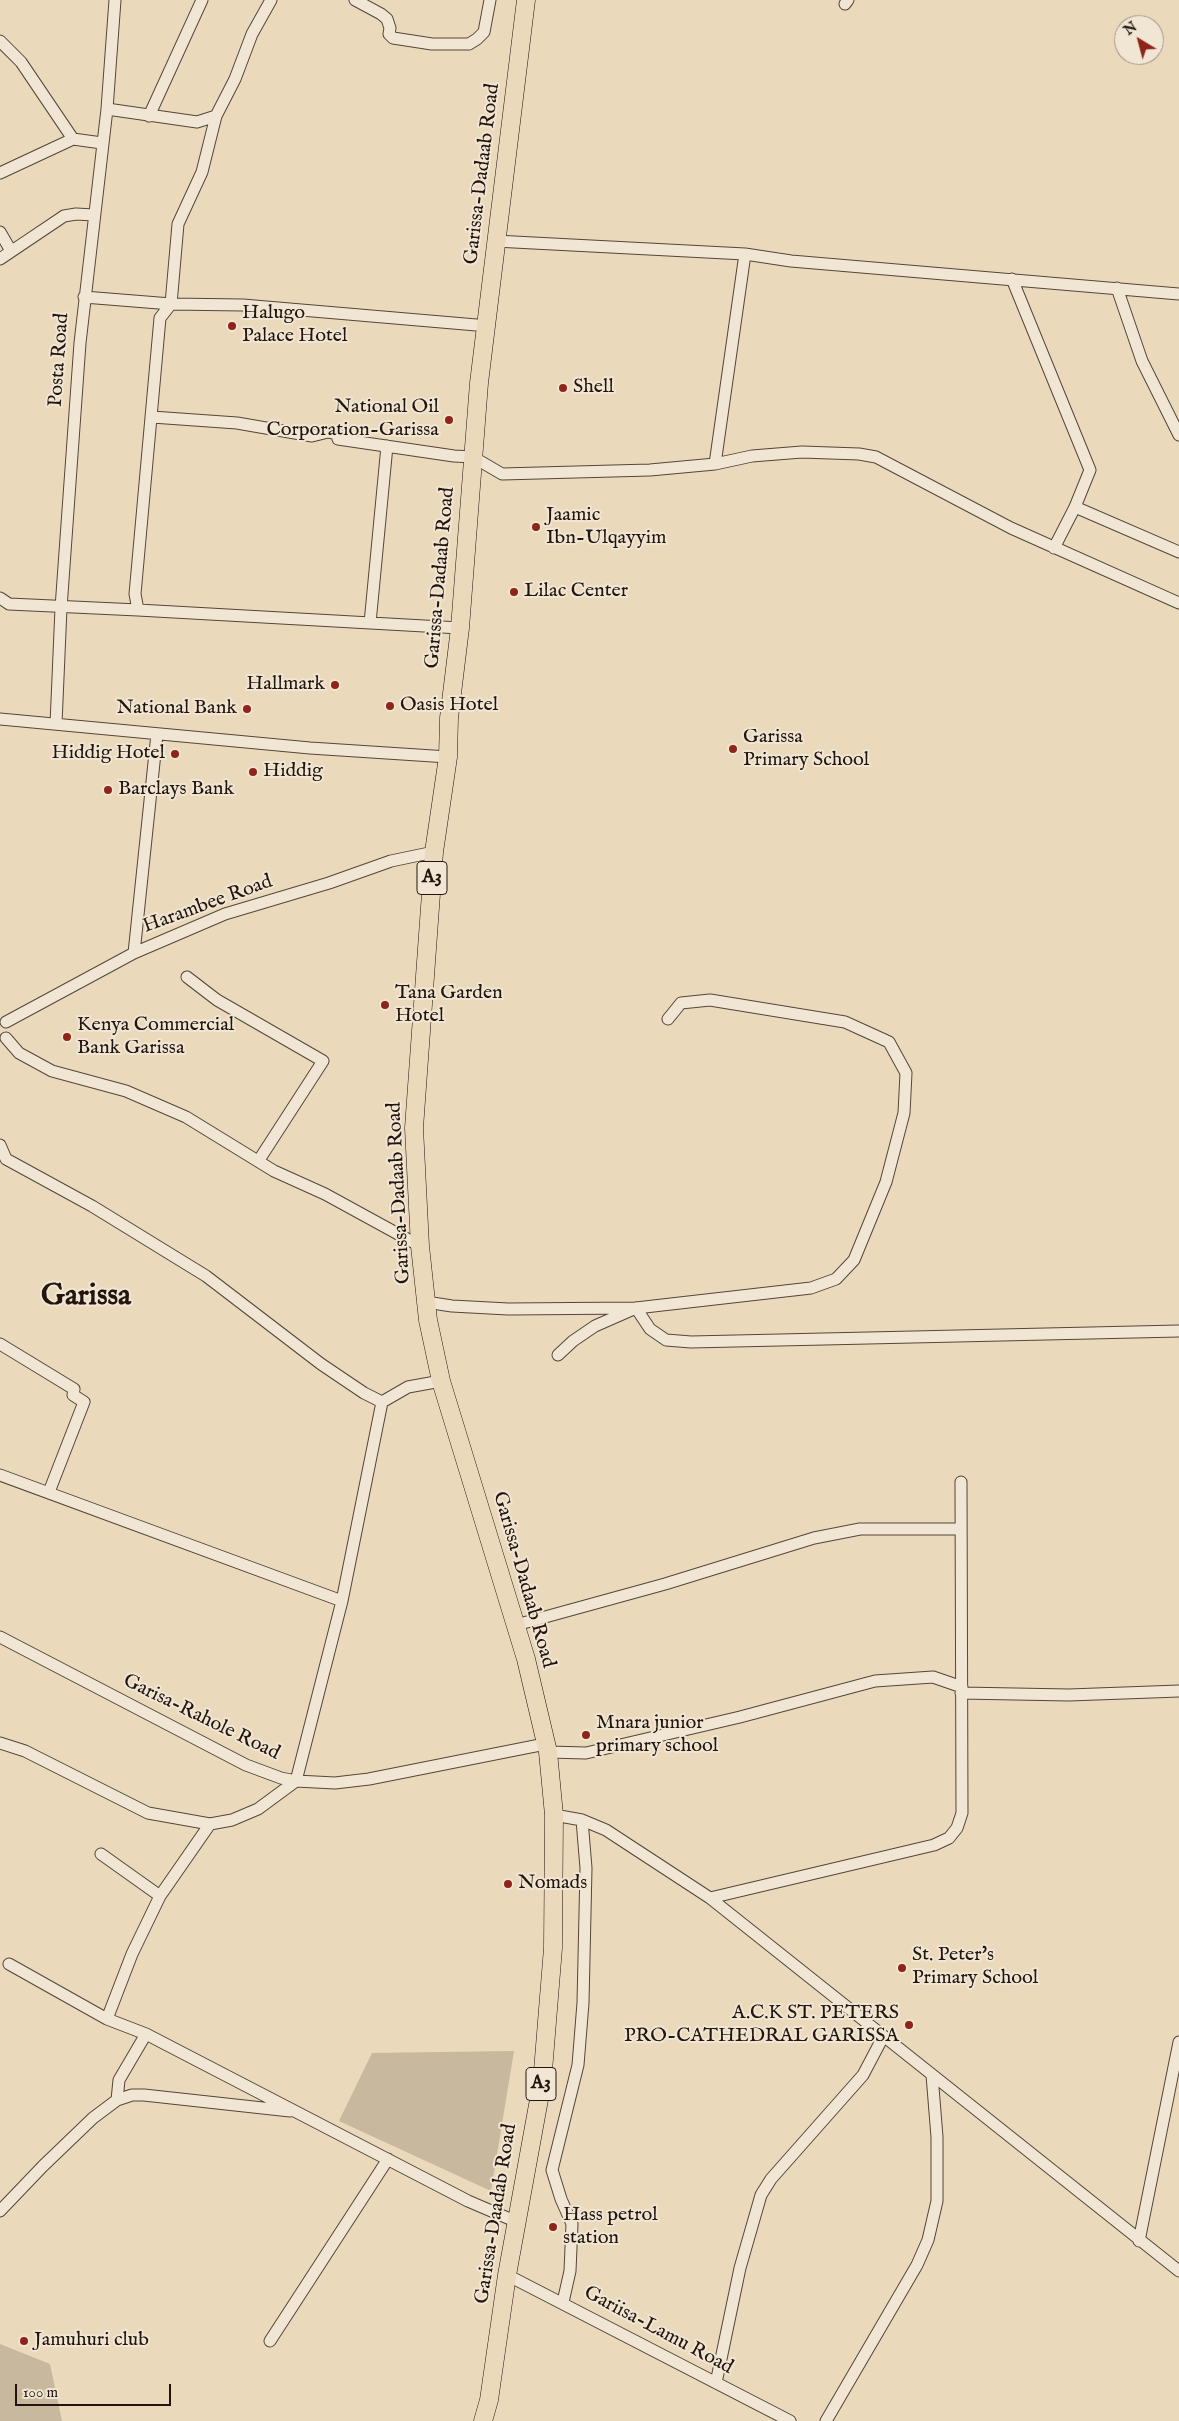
<!DOCTYPE html>
<html>
<head>
<meta charset="utf-8">
<style>
	body { margin:0 }
	#map { position:relative; width:1179px; height:2421px; overflow:hidden; background:#ead9bb; font-family:"IM FELL English",serif }
	canvas { display:block }
	.north { position:absolute; left:1114px; top:15px; width:50px; height:50px; box-sizing:border-box; background:#f1e6d3; border:1px solid #9e9284; border-radius:50%; rotate:323deg; font-size:14px; font-weight:700; line-height:20px; text-align:center; color:#22150e }
	.north::after { content:''; display:block; margin:auto; width:18px; height:22px; background:#8f2418; clip-path:polygon(50% 0,100% 100%,50% 72%,0 100%) }
	.scale { position:absolute; left:15px; top:2384px; width:156px; height:22px; box-sizing:border-box; border:2px solid #22150e; border-top:0; padding-left:6px; font-size:15px; line-height:18px; white-space:nowrap; color:#22150e; -webkit-text-stroke:4px #f1e6d3; paint-order:stroke }
</style>
</head>
<body>
<div id="map">
<canvas width="1179" height="2421"></canvas>
<div class="north">N</div>
<div class="scale">100 m</div>
</div>
<script>
const c = document.querySelector('canvas').getContext('2d');
c.lineJoin = 'round';
function fill(path, color) { c.fillStyle = color; c.fill(path, 'evenodd'); }
const poly = rows => new Path2D(rows.map(r => 'M' + r).join(''));
function stroke(path, color, width, dash) { c.strokeStyle = color; c.lineWidth = width; c.lineCap = dash ? 'butt' : 'round'; c.setLineDash(dash || []); c.stroke(path); }
function drawText(font, color, halo, rows, align = 'center') {
  c.font = font + ' "IM FELL English",serif'; c.lineWidth = 4; c.setLineDash([]); c.textBaseline = 'middle'; c.strokeStyle = halo; c.fillStyle = color; for (const [text, x, y, turn = 0] of rows) {
    c.save(); c.translate(x, y); c.rotate((+turn || 0) * Math.PI / 180); c.textAlign = isNaN(turn) ? turn : align; if (halo) c.strokeText(text, 0, 0); c.fillText(text, 0, 0); c.restore();
  }
}
fill(poly([
	[514,2051,491,2191,339,2121,372,2053],
	[0,2344,50,2364,62,2421,0,2421]
]), '#c8b89e');
const minor = poly([
	[271,0,252,34,235,79,216,116,202,172,178,224,171,304,160,318,135,594,138,610,460,628],
	[355,0,381,14,387,19,390,28,389,34,393,38,432,44,469,44,477,39,484,32,490,0],
	[845,4,848,0],
	[0,41,21,62,73,139],
	[107,109,197,122,216,116],
	[149,116,202,0],
	[0,173,73,139,102,143],
	[0,232,11,251],
	[495,241,745,254,791,261,1179,294],
	[0,259,64,216,76,214,94,215],
	[1012,279,1090,470,1075,507,1054,548],
	[1117,288,1142,361,1179,435],
	[84,297,171,304,243,305,488,326],
	[152,417,237,423,312,436,328,432,337,434,338,439,454,456,473,457,502,474,650,470,715,464,752,456,802,452,859,454,876,457,1011,528,1179,603],
	[715,464,745,254],
	[1075,507,1179,552],
	[0,598,9,604,138,610],
	[370,623,387,446],
	[0,719,310,748,448,757],
	[56,724,61,608,80,343,107,109,115,0],
	[134,953,157,734],
	[187,977,217,1000,323,1061,259,1160],
	[6,1022,134,953,225,914,329,883,391,861,434,852],
	[6,1038,19,1053,52,1071,126,1091,186,1117,274,1171,325,1194,420,1246],
	[0,1145,6,1159,92,1206,206,1276,321,1364,364,1393,382,1402,408,1387,441,1381],
	[426,1302,452,1306,508,1309,636,1308,811,1288,836,1279,854,1260,886,1182,904,1113,906,1073,889,1042,845,1022,710,1000,681,1003,668,1019],
	[0,1344,74,1389,73,1395,84,1402,49,1492],
	[558,1355,573,1341,595,1326,636,1308,650,1329,666,1340,691,1342,1179,1331],
	[0,1475,342,1601],
	[516,1625,665,1584,814,1538,860,1529,960,1529],
	[0,1637,246,1765,281,1778,296,1781,335,1783,369,1779,545,1744],
	[961,1693,1069,1695,1179,1691],
	[0,1743,25,1751,148,1813,210,1824,232,1820,258,1809,296,1781,342,1601,382,1402],
	[548,1752,586,1753,740,1717,875,1681,933,1677,962,1687],
	[554,1815,582,1820,606,1830,710,1898,1179,2271],
	[101,1854,160,1896,132,1954,107,2019],
	[160,1896,210,1824],
	[710,1898,934,1845,949,1838,957,1828,962,1813,961,1482],
	[9,1964,107,2019,146,2034,468,2201,517,2222],
	[117,2100,119,2080,146,2034],
	[0,2211,43,2166,93,2118,117,2100,132,2095,144,2095,290,2111],
	[1139,2241,1179,2042],
	[507,2275,790,2421],
	[563,2302,570,2271,572,2224,561,2199,552,2170,578,2065,583,2003,586,1868,582,1820],
	[270,2341,388,2159],
	[716,2383,740,2268,761,2195,771,2179,863,2075,883,2037],
	[826,2421,917,2265,928,2240,937,2201,937,2137,932,2075]
]);
const highway = poly([
	[483,2421,489,2400,507,2275,542,2083,553,1948,554,1815,548,1752,526,1659,441,1381,428,1320,420,1246,414,1128,434,852,448,757,449,718,460,628,479,383,526,0]
]);
stroke(minor, '#544639', 13);
stroke(highway, '#22150e', 19);
stroke(minor, '#f1e6d3', 11);
stroke(highway, '#ead9bb', 18);
for (const [x, y, r, color] of [
	[232,326,5,"#8f2418"],
	[563,388,5,"#8f2418"],
	[449,420,5,"#8f2418"],
	[536,527,5,"#8f2418"],
	[514,592,5,"#8f2418"],
	[335,685,5,"#8f2418"],
	[390,706,5,"#8f2418"],
	[247,709,5,"#8f2418"],
	[733,749,5,"#8f2418"],
	[175,754,5,"#8f2418"],
	[253,772,5,"#8f2418"],
	[108,790,5,"#8f2418"],
	[385,1005,5,"#8f2418"],
	[67,1037,5,"#8f2418"],
	[586,1735,5,"#8f2418"],
	[508,1884,5,"#8f2418"],
	[902,1968,5,"#8f2418"],
	[909,2025,5,"#8f2418"],
	[553,2227,5,"#8f2418"],
	[24,2341,5,"#8f2418"]
]) { const dot = new Path2D(); dot.arc(x, y, r, 0, 2 * Math.PI); c.fillStyle = color; c.fill(dot); stroke(dot, '#f1e6d3', 2); }
for (const [x, y, w] of [
	[432,878,30],
	[541,2084,30]
]) { const box = new Path2D(); box.roundRect(x - w / 2, y - 16.5, w, 33, 4); c.fillStyle = '#f1e6d3'; c.fill(box); stroke(box, '#22150e', 1); }
drawText('bold 19px', '#22150e', null, [
	["A3",432,878],
	["A3",541,2084]
]);
drawText('20px', '#22150e', '#f1e6d3', [
	["Garissa-Dadaab Road",483,174,-83],
	["Posta Road",60,360,-86],
	["Garissa-Dadaab Road",441,578,-85],
	["Harambee Road",208,905,-20],
	["Garissa-Dadaab Road",400,1193,-93],
	["Garissa-Dadaab Road",523,1580,74],
	["Garisa-Rahole Road",201,1718,26],
	["Garissa-Daadab Road",497,2214,-81],
	["Gariisa-Lamu Road",658,2331,28]
]);
drawText('20px', '#22150e', '#f1e6d3', [
	["Halugo",242,314],
	["Palace Hotel",242,337],
	["Shell",573,388],
	["National Oil",439,408,"right"],
	["Corporation-Garissa",439,431,"right"],
	["Jaamic",546,516],
	["Ibn-Ulqayyim",546,539],
	["Lilac Center",524,592],
	["Hallmark",325,685,"right"],
	["Oasis Hotel",400,706],
	["National Bank",237,709,"right"],
	["Garissa",743,738],
	["Primary School",743,761],
	["Hiddig Hotel",165,754,"right"],
	["Hiddig",263,772],
	["Barclays Bank",118,790],
	["Tana Garden",395,994],
	["Hotel",395,1017],
	["Kenya Commercial",77,1026],
	["Bank Garissa",77,1049],
	["Mnara junior",596,1724],
	["primary school",596,1747],
	["Nomads",518,1884],
	["St. Peter's",912,1956],
	["Primary School",912,1979],
	["A.C.K ST. PETERS",899,2014,"right"],
	["PRO-CATHEDRAL GARISSA",899,2037,"right"],
	["Hass petrol",563,2216],
	["station",563,2239],
	["Jamuhuri club",34,2341]
], 'left');
drawText('bold 30px', '#22150e', '#f1e6d3', [
	["Garissa",86,1298]
]);
</script>
</body>
</html>
